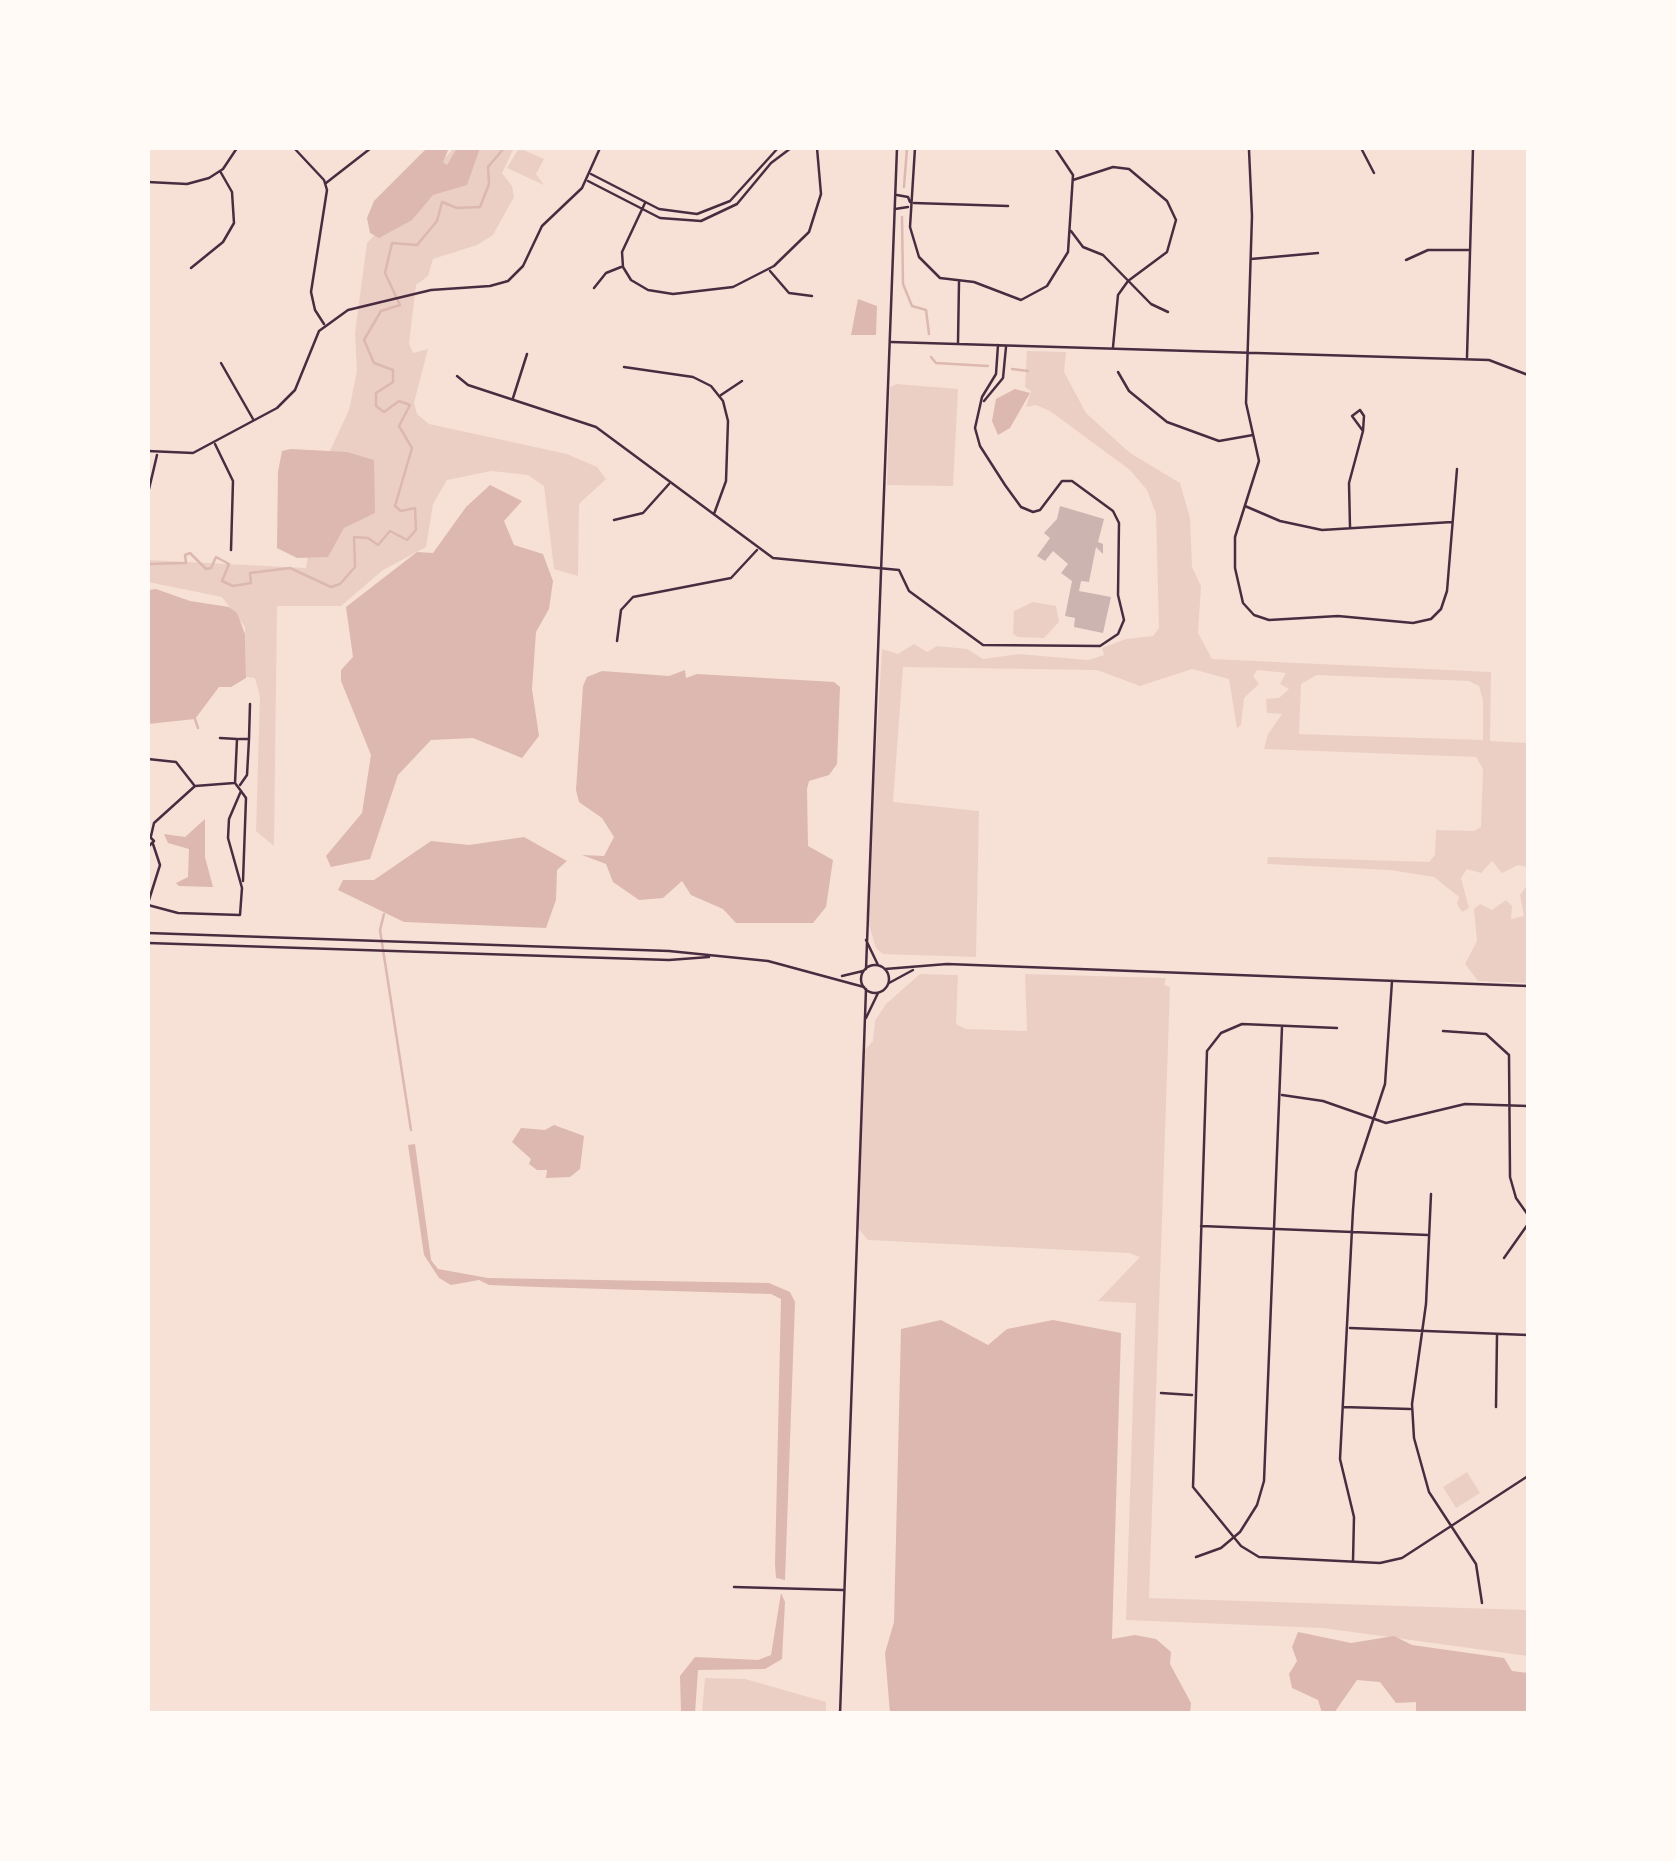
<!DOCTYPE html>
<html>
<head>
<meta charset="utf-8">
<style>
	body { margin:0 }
	#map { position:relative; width:1676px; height:1861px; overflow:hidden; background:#f7e1d7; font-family:"PT Sans",sans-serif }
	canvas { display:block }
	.frame { position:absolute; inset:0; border:150px solid #fffaf5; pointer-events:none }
</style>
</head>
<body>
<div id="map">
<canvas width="1676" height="1861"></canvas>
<div class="frame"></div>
</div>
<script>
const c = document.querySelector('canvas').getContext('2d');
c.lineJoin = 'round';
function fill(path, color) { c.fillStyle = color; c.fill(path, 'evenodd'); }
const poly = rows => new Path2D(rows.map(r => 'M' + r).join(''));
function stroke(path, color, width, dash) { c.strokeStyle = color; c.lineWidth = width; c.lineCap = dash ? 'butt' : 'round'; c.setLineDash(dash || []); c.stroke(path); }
fill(poly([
	[454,148,514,148,502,173,512,186,514,197,493,235,477,245,433,259,428,276,416,285,409,343,413,353,428,349,414,403,417,414,429,424,567,454,597,467,606,479,579,504,578,576,554,569,544,486,528,475,491,471,447,480,433,504,426,547,383,570,341,606,277,606,274,846,256,831,260,696,255,678,246,677,245,627,222,597,148,582,148,560,306,568,323,466,349,410,357,371,355,333,367,243],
	[519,148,544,159,536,174,544,185,507,168],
	[1027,351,1066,352,1064,372,1086,413,1130,453,1180,483,1190,518,1192,567,1201,586,1198,633,1212,659,1491,672,1490,741,1528,743,1528,867,1518,865,1502,873,1492,861,1481,873,1467,869,1461,878,1469,908,1462,912,1457,904,1459,897,1434,877,1390,870,1267,864,1268,857,1429,862,1435,855,1436,830,1474,831,1481,827,1483,769,1476,757,1264,749,1268,734,1282,714,1267,713,1266,699,1279,698,1289,689,1280,684,1286,673,1257,670,1253,676,1259,684,1244,698,1241,725,1237,728,1229,679,1192,669,1140,686,1097,670,903,667,893,802,979,811,976,957,883,954,876,948,866,915,882,649,898,654,914,644,927,652,937,646,967,649,983,659,1019,654,1088,660,1104,655,1102,648,1126,639,1153,636,1159,628,1156,514,1147,490,1130,470,1050,411,1036,405,1026,407,1031,391,1025,387],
	[1317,675,1469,681,1479,686,1483,700,1483,740,1299,734,1301,684],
	[896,384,958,389,953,486,887,485,890,387],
	[1033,602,1056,606,1059,622,1044,638,1018,637,1013,634,1014,611],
	[1528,884,1528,983,1478,981,1465,964,1477,941,1474,909,1480,904,1492,910,1506,900,1512,906,1511,919,1524,916,1520,895],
	[920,974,958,975,956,1024,966,1029,1027,1031,1025,974,1166,978,1164,985,1170,987,1149,1598,1528,1610,1528,1656,1323,1628,1126,1620,1136,1303,1098,1301,1140,1257,1129,1253,868,1240,856,1226,862,1053,873,1041,875,1021,886,1004],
	[1467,1472,1480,1493,1456,1508,1443,1487],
	[705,1678,745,1679,826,1702,826,1713,702,1713]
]), '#ebcfc5');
fill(poly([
	[427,148,449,148,443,162,447,165,457,148,480,148,467,185,433,195,412,220,379,238,370,233,367,218,374,201],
	[858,299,877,306,876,335,851,335],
	[1015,389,1030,393,1010,428,998,435,992,421,996,399],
	[291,449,347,452,374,460,375,513,344,528,328,557,297,558,277,548,278,472,282,451],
	[490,485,522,501,504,521,514,545,543,554,553,581,549,609,536,632,532,689,539,736,522,758,473,738,431,740,398,775,370,859,331,867,326,856,362,813,371,755,341,681,341,670,353,657,346,607,417,552,433,553,466,507],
	[156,589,190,601,229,607,237,613,245,634,246,678,231,687,219,687,195,719,148,724,148,590],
	[685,670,686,678,697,674,834,682,840,687,837,764,829,775,809,781,807,789,808,846,833,860,826,907,813,923,736,923,723,909,691,895,682,881,663,898,639,900,613,882,606,864,582,855,604,856,614,837,602,818,579,802,576,790,583,686,587,677,602,671,669,676],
	[205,819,205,857,213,887,179,886,176,883,188,877,189,849,168,843,164,834,185,837],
	[524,837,567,861,557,870,556,900,546,928,404,922,338,890,343,880,374,880,431,841,469,845],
	[554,1125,584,1136,580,1169,570,1177,546,1178,547,1170,537,1170,529,1164,531,1159,512,1142,521,1128,545,1130],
	[415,1144,431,1260,438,1269,488,1278,769,1283,790,1292,795,1302,785,1580,776,1578,775,1564,781,1299,771,1294,538,1287,489,1285,479,1280,451,1285,439,1278,424,1255,408,1145],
	[941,1320,988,1345,1007,1329,1053,1320,1121,1333,1112,1639,1135,1635,1156,1639,1171,1652,1170,1664,1191,1703,1190,1713,890,1713,885,1653,894,1622,901,1329],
	[781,1593,785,1602,782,1659,765,1669,698,1670,695,1713,681,1713,680,1676,695,1657,758,1660,771,1655],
	[1298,1632,1351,1643,1394,1636,1412,1645,1504,1658,1512,1671,1528,1673,1528,1713,1416,1713,1416,1702,1396,1703,1380,1682,1357,1680,1334,1713,1322,1713,1318,1700,1292,1688,1289,1674,1297,1661,1292,1647]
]), '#dcb8b0');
stroke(poly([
	[904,187,907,148],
	[902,217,903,284,912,306,926,310,929,334],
	[931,357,936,363,988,366],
	[1012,369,1028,371],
	[148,564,186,563,185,555,190,553,206,569,211,568,216,557,229,564,222,581,233,586,251,583,250,573,290,568,331,587,340,584,355,567,354,537,368,538,378,545,390,531,407,540,416,530,415,508,401,511,395,506,412,448,399,426,410,405,399,401,384,412,376,406,376,393,393,382,393,370,374,363,364,340,381,311,400,305,385,273,392,243,417,245,437,221,442,202,457,208,480,207,489,184,488,167,504,148],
	[195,719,198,728],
	[384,914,380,930,411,1130]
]), '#dcb8b0', 2.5);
fill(poly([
	[1060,506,1104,519,1098,542,1103,544,1103,554,1096,547,1089,582,1081,581,1079,591,1111,597,1103,633,1074,627,1075,618,1065,616,1072,581,1061,573,1068,564,1053,551,1045,561,1037,556,1050,538,1044,533,1057,519]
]), '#ccb4b1');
stroke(poly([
	[294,148,324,180,327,190,311,292,315,310,324,324],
	[915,148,910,227,919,257,940,278,974,282,1021,300,1047,286,1068,252,1073,175,1055,148],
	[1213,148,1266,148],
	[1361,148,1374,173],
	[1249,150,1252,216,1246,403,1259,461,1235,537,1235,568,1243,603,1254,615,1269,620,1338,616,1413,623,1431,619,1441,609,1447,591,1457,469],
	[591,174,659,209,697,214,730,201,778,148],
	[1073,180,1113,167,1129,169,1167,201,1176,220,1167,252,1128,281,1118,295,1113,347],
	[588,181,660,218,701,221,737,204,771,163,791,148],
	[148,182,187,184,209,178,223,169,237,148],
	[326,183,371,148],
	[897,195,908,197,910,202],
	[645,203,622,252,623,267,631,280,648,290,673,294,733,287,774,266,809,232,821,194,817,148],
	[914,203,1008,206],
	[895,209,908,207],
	[1071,231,1083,247,1103,255,1151,304,1168,312],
	[1251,259,1318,253],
	[1406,260,1428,250,1469,250],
	[191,268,223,242,234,223,232,192,220,171],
	[770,271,789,293,812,296],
	[594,288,606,273,621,267],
	[891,342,1489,360,1528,375],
	[958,343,959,282],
	[1467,357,1473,148],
	[221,363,253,419],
	[624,367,693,377,711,386,723,401,728,421,726,481,714,514],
	[1118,372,1129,391,1167,422,1219,441,1253,435],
	[457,376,468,385,596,427,773,558,899,570,909,591,983,645,1100,646,1118,634,1124,620,1118,595,1119,523,1113,511,1072,481,1062,481,1040,510,1033,512,1021,507,1005,485,980,446,975,428,982,397,996,374,998,345],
	[721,395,742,381],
	[513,398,527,354],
	[984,401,1003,378,1006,347],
	[1360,410,1364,416,1363,431,1352,416,1360,410],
	[215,444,233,481,231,550],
	[148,451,193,453,277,408,295,390,319,331,348,310,431,290,490,286,508,281,523,266,542,226,582,188,600,148],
	[149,489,157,455],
	[1245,506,1280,521,1322,530,1452,522],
	[614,520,643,513,669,484],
	[1350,527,1349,483,1363,431],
	[617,641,621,610,633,597,731,578,757,550],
	[239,739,249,739,250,704],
	[148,759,176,762,194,785],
	[240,785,247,775,249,739],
	[241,791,246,798,243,881],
	[148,835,154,841,148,847],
	[151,836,154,823,195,786,234,783],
	[148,903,160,865,153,844],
	[148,905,178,913,240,915,242,888,228,838,229,819,241,791,235,783,237,739,220,738],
	[1337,1028,1242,1024,1221,1033,1207,1051,1193,1487,1241,1546,1259,1557,1380,1563,1402,1558,1528,1476],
	[1443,1031,1486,1034,1509,1055,1510,1177,1516,1198,1528,1215],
	[1282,1095,1323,1101,1386,1123,1465,1104,1528,1106],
	[1431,1194,1426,1304,1412,1404,1414,1438,1429,1492,1476,1564,1482,1603],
	[1201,1226,1428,1235],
	[1504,1258,1528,1224],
	[1350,1328,1528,1335],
	[1161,1393,1192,1395],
	[1343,1407,1410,1409],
	[1496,1407,1497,1335],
	[1196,1557,1221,1548,1240,1532,1257,1505,1264,1481,1282,1027],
	[1353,1561,1354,1517,1340,1459,1353,1210,1356,1172,1385,1084,1392,981],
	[734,1587,843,1590]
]), '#4a2c40', 2.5);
stroke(poly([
	[148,933,669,951,768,961,864,987],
	[866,940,878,965],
	[148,943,669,960,709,957],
	'861 979a14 14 0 1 1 28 0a14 14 0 1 1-28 0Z',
	[866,969,897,148],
	[885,969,947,964,1528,986],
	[842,976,863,971],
	[889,983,913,970],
	[866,1018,878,993],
	[840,1714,866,989]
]), '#4a2c40', 2.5);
</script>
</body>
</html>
